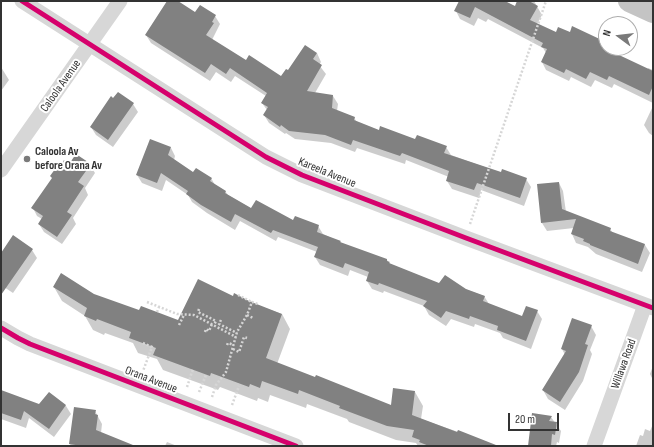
<!DOCTYPE html>
<html>
<head>
<meta charset="utf-8">
<style>
	body { margin:0 }
	#map { position:relative; width:654px; height:447px; overflow:hidden; background:#fff; font-family:"Sofia Sans Condensed",sans-serif }
	canvas { display:block }
	.frame { position:absolute; inset:0; border:2px solid #333; pointer-events:none }
	.north { position:absolute; left:598px; top:16px; width:40px; height:40px; box-sizing:border-box; background:#fff; border:1px solid #adadad; border-radius:50%; rotate:285deg; font-size:11px; font-weight:700; line-height:16px; text-align:center; color:#333 }
	.north::after { content:''; display:block; margin:auto; width:14px; height:18px; background:#7a7a7a; clip-path:polygon(50% 0,100% 100%,50% 72%,0 100%) }
	.scale { position:absolute; left:508px; top:413px; width:51px; height:18px; box-sizing:border-box; border:2px solid #333; border-top:0; padding-left:5px; font-size:12px; line-height:14px; white-space:nowrap; color:#333; -webkit-text-stroke:3px #fff; paint-order:stroke }
</style>
</head>
<body>
<div id="map">
<canvas width="654" height="447"></canvas>
<div class="frame"></div>
<div class="north">N</div>
<div class="scale">20 m</div>
</div>
<script>
const c = document.querySelector('canvas').getContext('2d');
c.lineJoin = 'round';
function fill(path, color) { c.fillStyle = color; c.fill(path, 'evenodd'); }
const poly = rows => new Path2D(rows.map(r => 'M' + r).join(''));
function stroke(path, color, width, dash) { c.strokeStyle = color; c.lineWidth = width; c.lineCap = dash ? 'butt' : 'round'; c.setLineDash(dash || []); c.stroke(path); }
function drawText(font, color, halo, rows, align = 'center') {
  c.font = font + ' "Sofia Sans Condensed",sans-serif'; c.lineWidth = 4; c.setLineDash([]); c.textBaseline = 'middle'; c.strokeStyle = halo; c.fillStyle = color; for (const [text, x, y, turn = 0] of rows) {
    c.save(); c.translate(x, y); c.rotate((+turn || 0) * Math.PI / 180); c.textAlign = isNaN(turn) ? turn : align; if (halo) c.strokeText(text, 0, 0); c.fillText(text, 0, 0); c.restore();
  }
}
fill(poly([
	[169,1,176,1,195,14,200,6,215,16,220,24,212,40,246,62,281,78,288,71,317,53,321,62,319,65,326,74,315,93,333,96,338,104,337,111,354,117,357,123,380,131,446,147,451,155,501,173,526,179,531,187,524,206,481,190,479,198,452,189,447,181,449,177,406,160,405,164,357,148,355,152,331,143,295,139,286,133,285,134,269,123,264,115,267,110,262,103,266,96,235,76,231,82,216,72,210,81,151,43,146,35],
	[460,1,503,1,515,7,519,1,534,1,542,15,537,24,556,33,570,34,606,43,606,48,615,48,621,57,647,70,648,68,653,70,653,103,614,84,612,88,595,80,591,87,571,77,569,81,546,70,542,62,546,53,543,48,488,19,486,22,478,18,474,26,460,19,456,11],
	[1,67,9,80,1,91],
	[133,104,138,112,113,147,96,135,91,127],
	[653,106,653,136,649,133,644,125],
	[171,148,175,156,174,160,194,174,211,178,215,185,225,191,228,195,252,209,293,221,318,226,323,234,340,242,341,243,387,260,390,264,440,284,465,289,484,296,489,304,523,317,537,311,542,319,531,349,503,338,500,333,475,324,474,327,451,319,446,326,429,315,424,306,384,291,383,293,372,289,367,281,368,277,350,270,348,276,320,265,315,257,317,252,278,237,276,241,240,221,235,230,207,213,192,202,188,195,166,180,162,191,142,183,137,175],
	[70,165,90,165,95,173,85,188,88,195,73,218,76,224,62,244,44,232,39,224,42,219,37,216,33,208,60,168],
	[559,183,563,191,566,212,610,229,613,233,645,245,650,253,642,272,596,254,588,247,576,243,572,234,574,228,547,231,542,223],
	[32,250,37,258,13,293,1,285,1,254],
	[54,287,94,295,140,312,178,322,233,298,249,302,282,314,290,329,277,364,392,407,415,392,423,406,421,419,487,442,489,446,418,446,416,443,396,440,349,422,347,419,307,404,306,408,270,395,268,402,258,398,257,401,220,387,218,390,163,370,157,359,138,353,133,343,105,333,104,335,93,330,85,316,62,301],
	[591,326,596,335,590,350,592,354,583,381,565,410,548,399,543,390,565,355,562,349],
	[653,366,653,380,650,374],
	[1,391,40,406,49,393,66,406,71,414,54,437,29,418,26,428,1,419],
	[95,411,102,424,101,433,134,446,71,446,70,444],
	[551,417,561,431,559,443,557,442,556,446,529,446],
	[653,424,653,446,636,446,640,435,643,436,645,429,650,431],
	[167,442,177,446,165,446]
]), '#0003');
fill(poly([
	[167,1,178,1,195,12,200,5,216,15,212,22,214,23,206,35,246,60,249,55,281,76,286,69,288,70,305,45,317,53,313,59,322,65,307,91,333,95,332,108,355,117,354,120,379,130,380,126,415,139,417,135,447,146,444,153,501,172,502,169,527,178,520,198,477,183,474,190,446,181,449,171,402,153,400,156,353,140,351,145,325,135,289,131,281,125,280,127,263,115,268,107,261,103,267,93,230,68,226,74,211,64,205,73,145,35],
	[459,1,505,1,515,6,517,1,529,1,538,6,530,20,556,32,558,27,570,32,572,26,606,42,606,48,609,48,620,53,619,55,653,71,653,86,649,95,609,76,607,80,590,72,586,79,566,69,564,73,541,62,547,49,541,47,543,43,475,7,470,18,454,11],
	[118,92,134,103,108,140,90,127,111,96,113,98],
	[150,139,171,147,168,155,193,172,196,168,212,178,210,181,226,191,225,193,251,208,256,200,293,220,295,216,319,225,317,232,341,241,340,242,387,259,387,261,390,262,389,263,439,283,445,275,466,289,485,296,483,301,522,316,526,306,538,310,526,341,497,330,498,326,470,316,469,319,446,311,441,318,423,306,427,301,379,283,378,285,366,281,369,272,345,263,343,268,314,257,318,247,273,230,271,233,235,214,231,222,201,205,186,194,188,191,161,173,157,183,136,175],
	[76,154,91,164,78,182,84,186,67,212,72,215,57,237,38,224,43,216,31,208,52,178,50,176,58,165,60,167,64,160,69,164],
	[559,182,562,209,611,228,610,231,645,244,638,264,590,245,590,244,583,241,584,239,571,234,576,219,541,223,537,184],
	[13,235,33,249,1,295,1,253],
	[61,273,94,294,139,310,141,306,178,320,198,279,233,296,234,293,249,301,282,314,266,358,315,377,316,375,391,405,393,388,415,391,412,415,457,432,458,430,496,445,496,446,429,446,419,442,420,440,412,437,414,430,387,426,339,408,340,406,299,390,298,394,262,381,260,388,250,384,249,387,211,373,210,376,153,355,156,348,129,338,131,332,97,319,96,321,84,316,87,308,53,287],
	[572,318,592,325,585,344,588,345,579,372,560,402,542,390,566,351,561,349],
	[1,390,39,404,49,392,66,405,49,429,24,411,21,420,1,413],
	[74,407,96,410,95,414,98,415,96,430,133,445,133,446,82,446,69,444],
	[532,413,552,416,549,421,557,422,555,435,552,434,551,446,528,446]
]), '#818181');
stroke(poly([
	[470,224,546,1],
	[238,295,252,302],
	[147,302,177,314,194,315,236,337],
	[199,309,198,312,216,321,214,325],
	[157,312,159,307],
	[247,315,253,318],
	[221,320,219,324,237,333],
	[179,325,184,315],
	[205,332,206,329,209,331,212,324],
	[143,343,152,347,143,371],
	[227,345,228,343,234,345],
	[233,349,239,352,244,337,247,338],
	[187,387,193,369],
	[199,392,206,375],
	[212,397,216,385,226,372,237,332,247,315,252,302,258,304],
	[232,405,239,386]
]), '#d6d6d6', 2.5, [2, 2]);
stroke(poly([
	[22,1,266,157,302,175,466,238,653,308],
	[1,170,120,1],
	[1,328,18,338,30,344,296,446],
	[594,446,645,305]
]), '#d7d7d7', 15);
stroke(poly([
	[629,1,653,12]
]), '#c4c4c4', 22);
stroke(poly([
	[22,1,266,157,302,175,466,238,653,308],
	[1,328,18,338,30,344,296,446]
]), '#d6006c', 5);
for (const [x, y, r, color] of [
	[27,159,4,"#7a7a7a"]
]) { const dot = new Path2D(); dot.arc(x, y, r, 0, 2 * Math.PI); c.fillStyle = color; c.fill(dot); stroke(dot, '#fff', 1.5); }
drawText('12px', '#333', '#fff', [
	["Caloola Avenue",61,86,-55],
	["Kareela Avenue",327,173,22],
	["Willawa Road",624,364,-70],
	["Orana Avenue",151,380,21]
]);
drawText('bold 12px', '#333', '#fff', [
	["Caloola Av",35,152],
	["before Orana Av",35,166]
], 'left');
</script>
</body>
</html>
